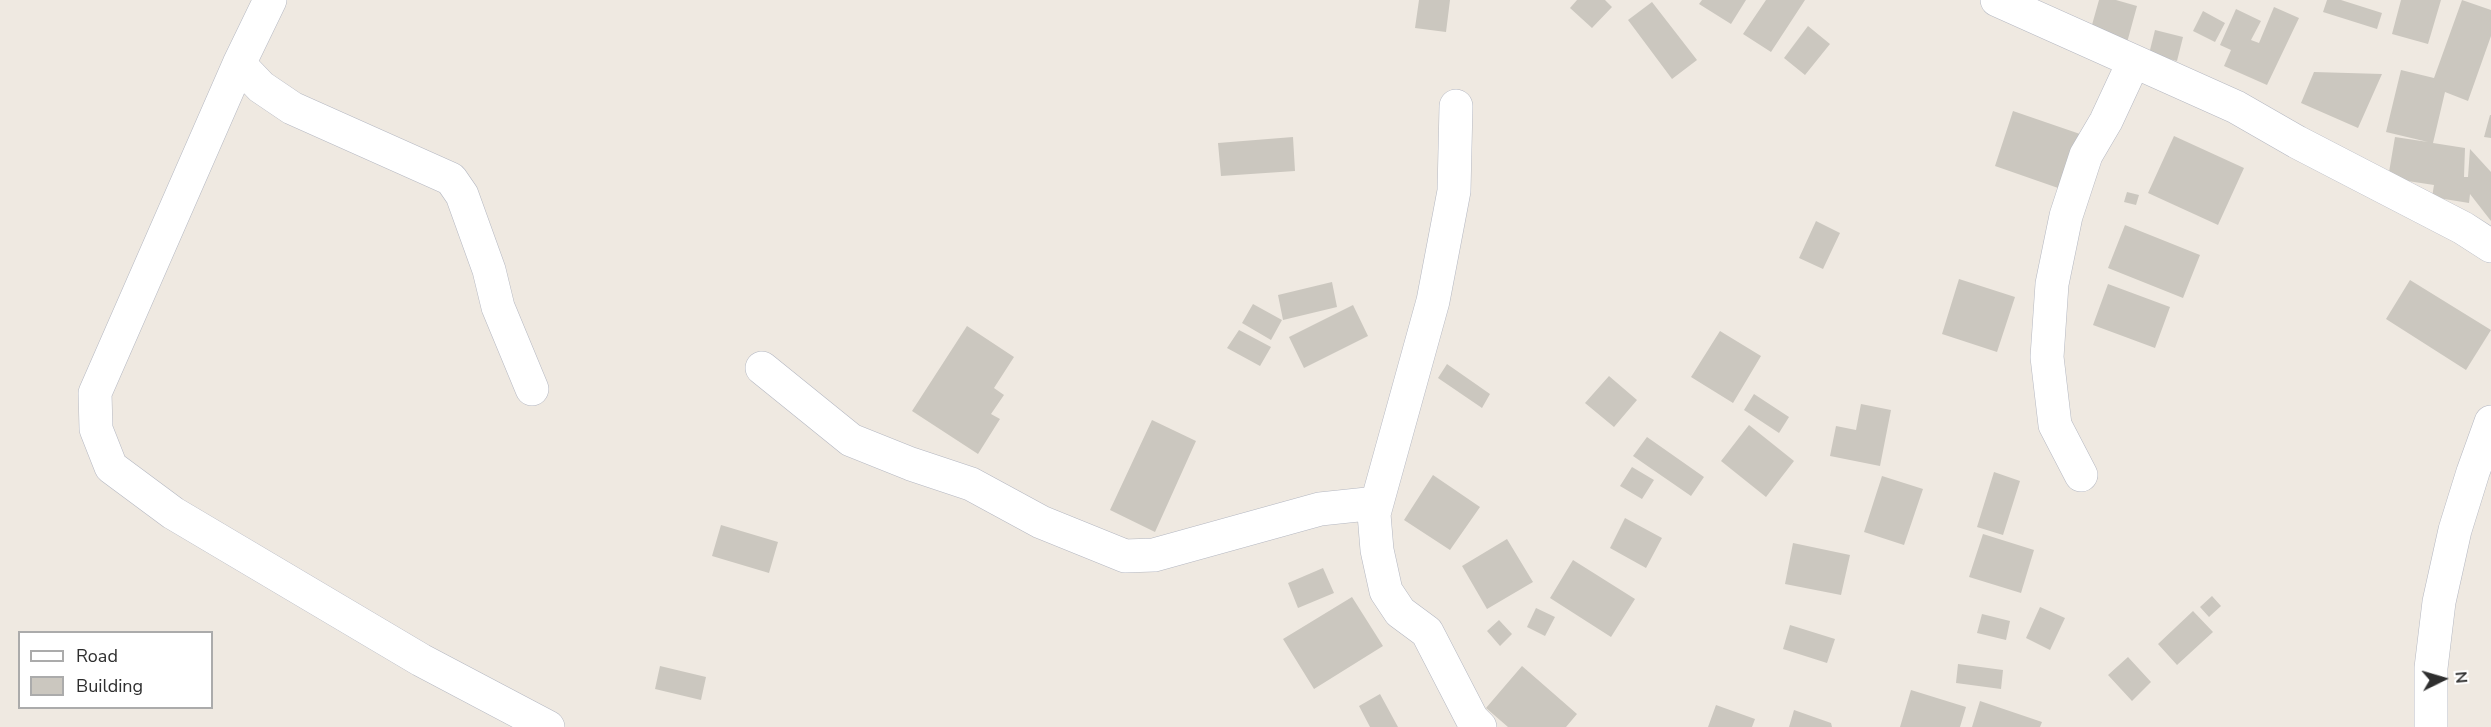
<!DOCTYPE html>
<html>
<head>
<meta charset="utf-8">
<style>
	body { margin:0 }
	#map { position:relative; width:2491px; height:727px; overflow:hidden; background:#efe9e1; font-family:"Nunito Sans",sans-serif }
	canvas { display:block }
	.legend { position:absolute; left:18px; top:631px; width:195px; height:78px; box-sizing:border-box; background:#fff; border:2px solid #ababab; margin:0; padding:8px 10px; list-style:none; font-size:18px; color:#2e2e2e }
	.legend li { display:flex; align-items:center; gap:12px; height:30px }
	.legend b { width:30px; border:2px solid #ababab }
	.north { position:absolute; left:2413px; top:649px; width:60px; height:60px; -webkit-text-stroke:4px #fff; paint-order:stroke; rotate:85deg; font-size:16px; font-weight:700; line-height:24px; text-align:center; color:#2e2e2e }
	.north::after { content:''; display:block; margin:auto; width:21px; height:27px; background:#2e2e2e; clip-path:polygon(50% 0,100% 100%,50% 72%,0 100%) }
</style>
</head>
<body>
<div id="map">
<canvas width="2491" height="727"></canvas>
<ul class="legend">
<li><b style="height:8px;background:#fff"></b>Road</li>
<li><b style="height:16px;background:#cbc7bf"></b>Building</li>
</ul>
<div class="north">N</div>
</div>
<script>
const c = document.querySelector('canvas').getContext('2d');
c.lineJoin = 'round';
function fill(path, color) { c.fillStyle = color; c.fill(path, 'evenodd'); }
const poly = rows => new Path2D(rows.map(r => 'M' + r).join(''));
function stroke(path, color, width, dash) { c.strokeStyle = color; c.lineWidth = width; c.lineCap = dash ? 'butt' : 'round'; c.setLineDash(dash || []); c.stroke(path); }
fill(poly([
	[1419,0,1450,0,1446,32,1415,28],
	[1577,0,1605,0,1612,7,1592,28,1570,8],
	[1702,0,1746,0,1731,24,1699,4],
	[1766,0,1805,0,1771,52,1743,34],
	[2099,0,2116,0,2137,6,2125,50,2088,39],
	[2327,0,2341,0,2382,13,2377,29,2323,12],
	[2401,0,2441,0,2428,44,2392,34],
	[2462,0,2491,10,2491,36,2468,101,2445,92,2433,143,2465,148,2464,177,2468,177,2470,149,2491,172,2491,221,2470,194,2469,203,2432,197,2434,185,2388,178,2395,137,2428,142,2386,132,2401,70,2434,78],
	[1652,2,1697,60,1672,79,1628,20],
	[2274,7,2299,18,2267,85,2224,66,2231,50,2220,45,2236,9,2261,21,2251,40,2259,43],
	[2203,11,2225,23,2215,42,2193,31],
	[1808,26,1830,44,1805,75,1784,58],
	[2155,30,2183,37,2177,61,2149,54],
	[2314,72,2382,74,2358,128,2301,103],
	[2013,111,2080,134,2061,189,1995,166],
	[2490,115,2491,115,2491,138,2484,137],
	[2174,136,2244,168,2218,225,2148,193],
	[1293,137,1295,171,1221,176,1218,143],
	[2127,192,2139,195,2136,205,2124,202],
	[1816,221,1840,233,1823,269,1799,258],
	[2125,225,2200,255,2183,298,2108,268],
	[1959,279,2015,297,1997,352,1942,334],
	[2410,280,2491,330,2466,370,2386,319],
	[1332,282,1337,307,1283,320,1278,295],
	[2108,284,2170,307,2155,348,2093,325],
	[1253,304,1282,320,1271,340,1242,323],
	[1353,305,1368,336,1304,368,1289,337],
	[967,326,1014,357,994,388,1004,395,991,414,1000,419,978,454,912,411],
	[1239,330,1271,347,1260,366,1227,348],
	[1720,331,1761,356,1733,403,1691,377],
	[1447,364,1490,394,1482,408,1438,378],
	[1609,376,1637,400,1614,427,1585,403],
	[1754,394,1789,417,1779,433,1744,410],
	[1861,404,1891,410,1880,466,1830,456,1836,426,1856,430],
	[1152,420,1196,441,1155,532,1110,510],
	[1749,425,1794,461,1766,497,1721,461],
	[1647,437,1704,477,1691,496,1633,456],
	[1632,467,1654,480,1642,499,1620,486],
	[1994,472,2020,481,2003,535,1977,527],
	[1433,475,1480,507,1450,550,1404,520],
	[1882,476,1923,489,1904,545,1864,532],
	[1625,518,1662,538,1646,568,1610,548],
	[721,525,778,542,769,573,712,556],
	[1983,534,2034,550,2021,593,1969,577],
	[1507,539,1533,582,1487,609,1462,566],
	[1793,543,1850,555,1841,595,1785,584],
	[1573,560,1635,599,1611,637,1550,598],
	[1323,568,1334,593,1298,608,1288,583],
	[2212,596,2221,606,2209,617,2200,607],
	[1352,597,1383,646,1314,689,1283,639],
	[2040,607,2065,618,2050,650,2026,638],
	[1536,608,1555,617,1545,636,1527,627],
	[2193,611,2213,632,2177,665,2158,644],
	[1982,614,2010,621,2006,640,1977,633],
	[1499,620,1512,634,1500,646,1487,631],
	[1790,625,1835,639,1827,663,1783,649],
	[2128,657,2151,682,2132,701,2108,675],
	[1958,664,2003,670,2001,689,1956,683],
	[660,666,706,677,701,700,655,689],
	[1522,666,1577,714,1566,727,1508,727,1486,708],
	[1911,690,1966,707,1960,727,1900,727],
	[1380,694,1398,727,1370,727,1359,706],
	[1980,701,2042,722,2040,727,1972,727],
	[1716,705,1755,719,1752,727,1708,727],
	[1794,710,1831,723,1832,727,1789,727]
]), '#cbc7bf');
const street = poly([
	[270,0,239,64,95,393,96,429,111,467,173,513,421,660,548,727],
	[1997,0,2236,107,2297,142,2463,228,2491,246],
	[239,64,261,87,292,108,451,179,462,195,489,270,498,307,532,389],
	[1456,106,1454,191,1433,301,1374,514,1377,550,1386,591,1400,612,1427,632,1472,719,1480,727],
	[762,368,851,440,911,464,971,484,1041,522,1125,556,1154,555,1320,509,1377,503],
	[2081,475,2055,425,2047,357,2052,284,2066,216,2086,155,2106,121,2133,63],
	[2431,727,2431,668,2439,602,2455,530,2473,472,2491,422]
]);
stroke(street, '#b4b7c1', 34);
stroke(street, '#fff', 33);
</script>
</body>
</html>
